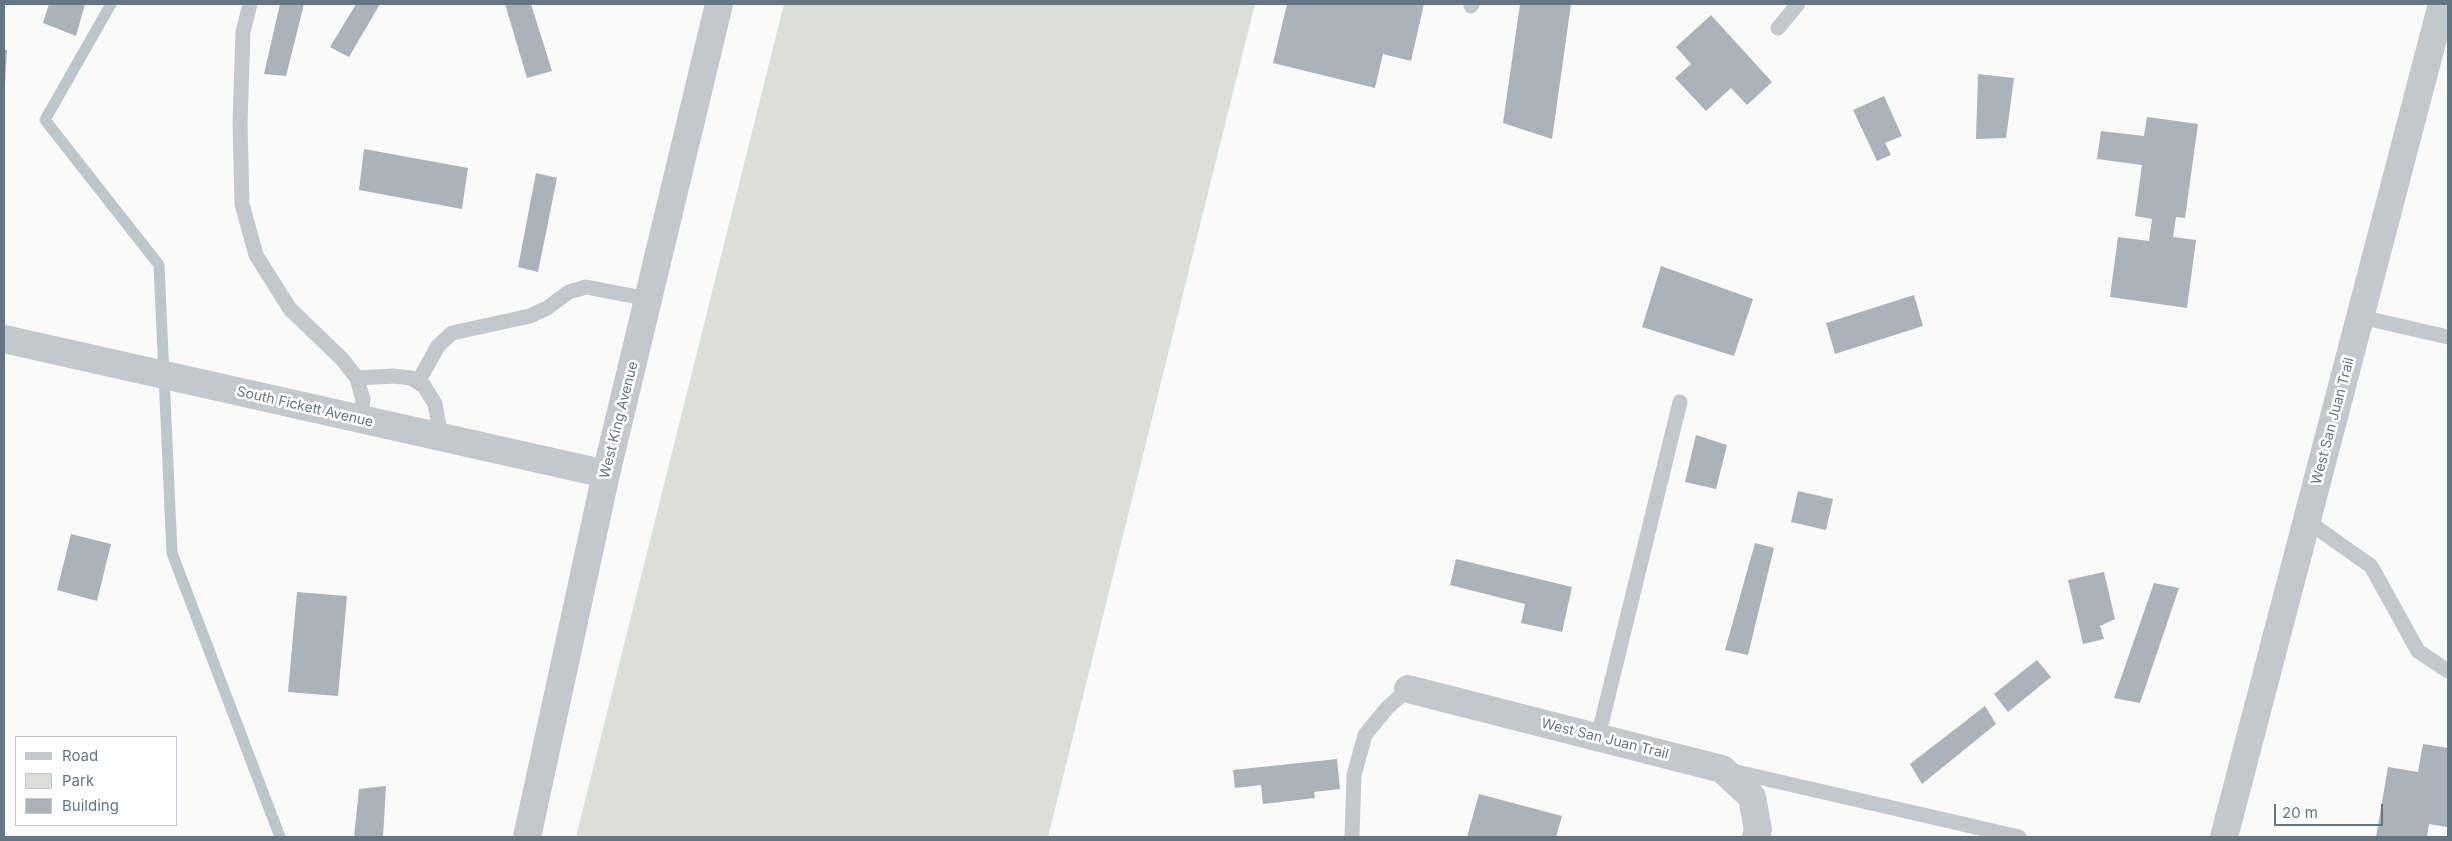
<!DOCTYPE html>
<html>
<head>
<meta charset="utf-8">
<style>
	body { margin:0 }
	#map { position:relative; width:2452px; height:841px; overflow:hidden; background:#fafaf8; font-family:Inter,sans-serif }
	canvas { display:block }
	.frame { position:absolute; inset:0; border:5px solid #657683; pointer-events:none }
	.legend { position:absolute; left:15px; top:736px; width:162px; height:90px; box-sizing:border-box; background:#fff; border:1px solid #c1c8cd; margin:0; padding:6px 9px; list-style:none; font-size:15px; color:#657683 }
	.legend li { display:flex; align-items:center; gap:10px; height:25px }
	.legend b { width:25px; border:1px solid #c1c8cd }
	.scale { position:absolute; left:2274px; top:804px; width:109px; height:22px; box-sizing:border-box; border:2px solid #657683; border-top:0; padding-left:6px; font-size:15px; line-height:18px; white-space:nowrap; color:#657683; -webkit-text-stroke:4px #fff; paint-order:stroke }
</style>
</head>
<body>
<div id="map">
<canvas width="2452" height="841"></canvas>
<div class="frame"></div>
<ul class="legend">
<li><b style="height:6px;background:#c3c8cc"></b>Road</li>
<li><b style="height:14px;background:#dadfd7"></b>Park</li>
<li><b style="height:14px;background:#aab3b9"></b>Building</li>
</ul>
<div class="scale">20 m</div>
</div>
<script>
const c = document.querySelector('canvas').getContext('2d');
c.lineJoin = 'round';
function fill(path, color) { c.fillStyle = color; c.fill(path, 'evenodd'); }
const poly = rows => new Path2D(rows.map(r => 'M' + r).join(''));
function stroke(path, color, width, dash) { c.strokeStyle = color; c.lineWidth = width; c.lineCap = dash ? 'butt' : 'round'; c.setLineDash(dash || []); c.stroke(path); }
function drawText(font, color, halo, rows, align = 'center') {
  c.font = font + ' Inter,sans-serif'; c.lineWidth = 5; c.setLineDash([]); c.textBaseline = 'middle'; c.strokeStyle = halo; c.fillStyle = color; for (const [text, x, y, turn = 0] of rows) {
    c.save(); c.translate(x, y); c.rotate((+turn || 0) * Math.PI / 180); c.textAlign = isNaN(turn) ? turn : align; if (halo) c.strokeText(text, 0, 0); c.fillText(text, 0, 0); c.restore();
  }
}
fill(poly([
	[784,4,1255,4,1048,837,576,837]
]), '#dadfd7');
stroke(poly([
	[111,4,45,120,159,265,172,553,280,837]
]), '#bbc7cb', 11);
fill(poly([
	[49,4,85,4,76,36,43,23],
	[280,4,304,4,286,76,264,74],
	[356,4,380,4,349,57,330,47],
	[505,4,531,4,552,71,527,78],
	[1287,4,1424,4,1411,61,1383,54,1375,88,1273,63],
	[1520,4,1571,4,1552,139,1503,123],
	[1711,15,1772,82,1747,105,1731,88,1706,111,1675,78,1691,64,1676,47],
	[4,50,7,50,5,85,4,85],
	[1978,74,2014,78,2006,138,1976,139],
	[1884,96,1902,136,1885,143,1891,155,1877,161,1853,110],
	[2147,117,2198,124,2185,218,2176,217,2173,237,2196,240,2187,308,2110,297,2118,237,2149,241,2152,219,2135,216,2142,165,2097,159,2101,131,2144,136],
	[364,149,468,168,462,209,359,190],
	[536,173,557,178,538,272,518,267],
	[1661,266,1753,299,1734,356,1642,327],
	[1914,295,1923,326,1835,354,1826,323],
	[1696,435,1727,445,1716,489,1685,482],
	[1798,491,1833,499,1826,530,1791,522],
	[71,534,111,544,97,601,57,590],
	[1755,543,1774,548,1748,655,1725,650],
	[1456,559,1572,587,1562,632,1521,623,1525,604,1450,585],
	[2104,572,2115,619,2100,626,2104,639,2083,644,2068,580],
	[2154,583,2179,588,2140,703,2114,698],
	[297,592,347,596,338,696,288,692],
	[2037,660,2051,677,2008,712,1994,694],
	[1985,706,1996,724,1922,784,1910,764],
	[2423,744,2448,748,2447,827,2429,824,2427,837,2376,837,2388,767,2418,772],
	[1337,759,1340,789,1314,792,1315,798,1263,804,1261,785,1235,788,1233,770],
	[386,786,383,837,354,837,359,789],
	[1479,794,1562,816,1556,837,1467,837]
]), '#aab3b9');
stroke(poly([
	[250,4,243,32,240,122,242,204,256,255,290,309,342,359,357,378,363,400,360,419],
	[1471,6,1472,4],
	[1778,28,1798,4],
	[2361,317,2448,337],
	[357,378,393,376,411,378,424,386,435,404,441,437],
	[418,382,438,346,452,333,530,316,547,308,569,292,586,287,648,299],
	[2307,521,2371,566,2418,651,2448,671],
	[1598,737,1680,402],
	[1728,770,2019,837],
	[1352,837,1354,775,1365,735,1387,708,1408,689]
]), '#c3c8cc', 15);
stroke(poly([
	[4,339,606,474],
	[1408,689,1722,769,1752,797,1758,830,1756,837],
	[527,837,606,474,719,4]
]), '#c3c8cc', 28);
stroke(poly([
	[2224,837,2442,4]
]), '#c3c8cc', 28);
drawText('14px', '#657683', '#fff', [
	["South Fickett Avenue",305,407,13],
	["West King Avenue",619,420,-76],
	["West San Juan Trail",2333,421,-75],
	["West San Juan Trail",1605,739,14]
]);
</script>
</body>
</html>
